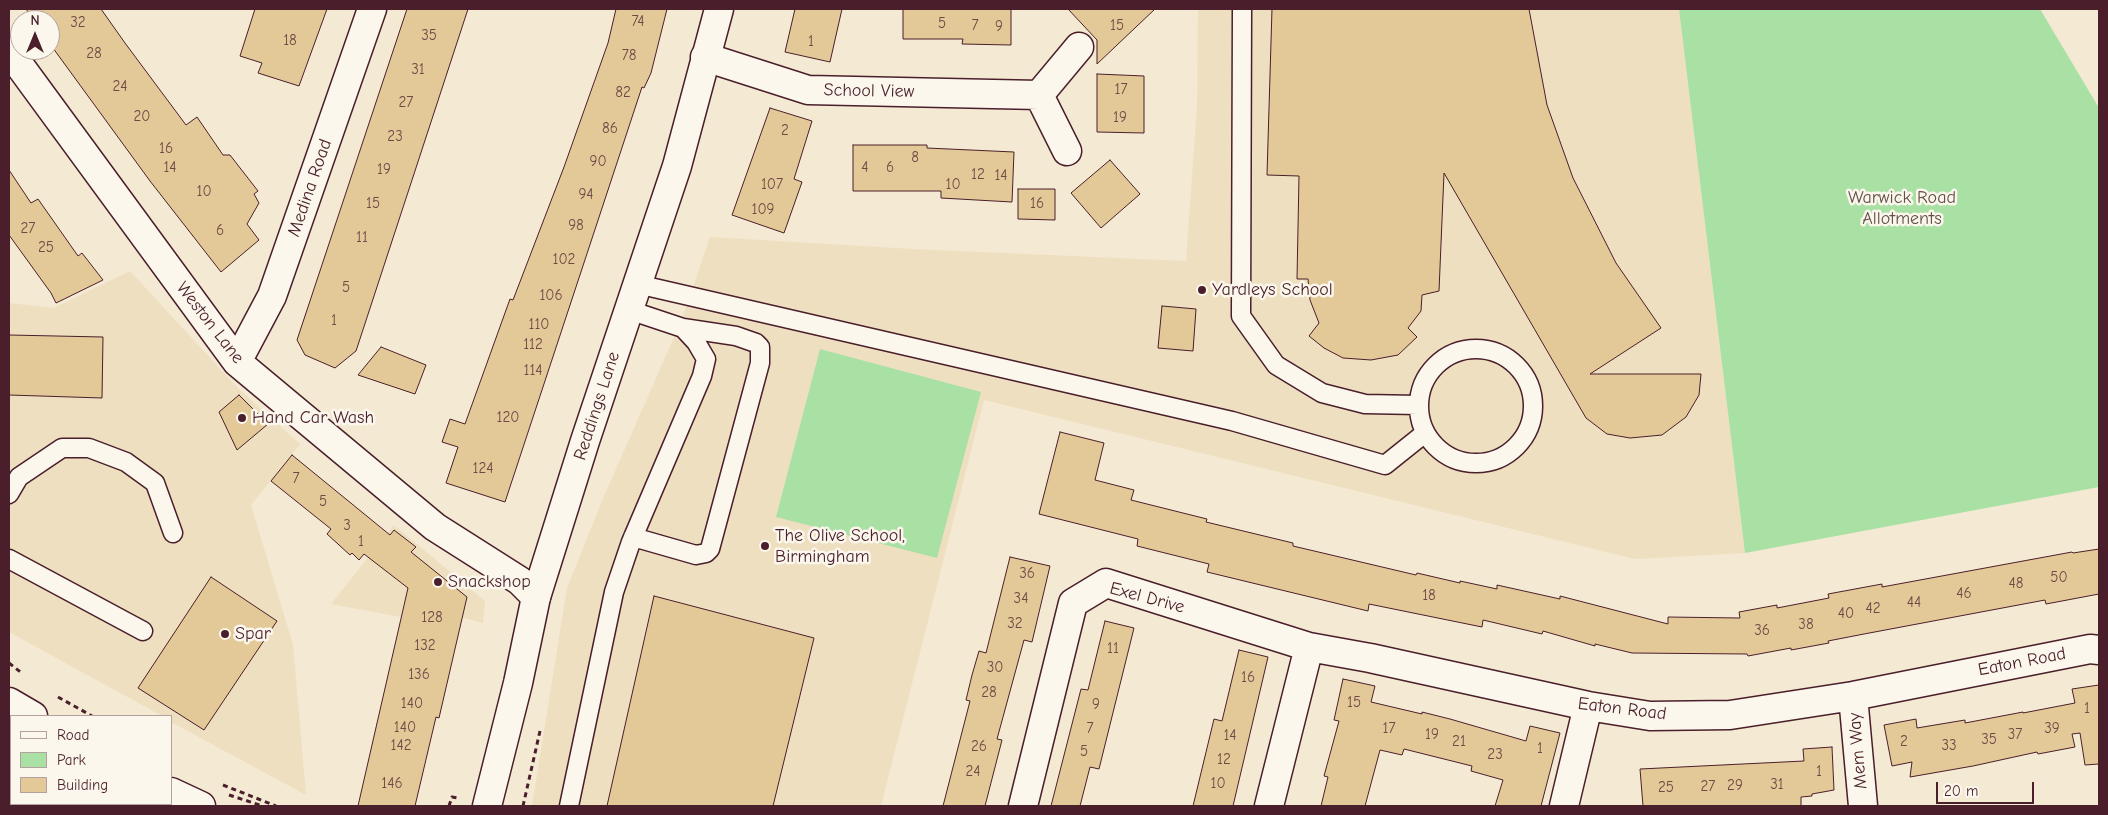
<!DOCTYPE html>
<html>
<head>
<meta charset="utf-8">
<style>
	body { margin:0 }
	#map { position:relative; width:2108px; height:815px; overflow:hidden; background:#f4e9d3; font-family:"Comic Neue",sans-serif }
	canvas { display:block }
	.frame { position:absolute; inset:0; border:10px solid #4a1f2b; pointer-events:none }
	.legend { position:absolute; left:10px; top:715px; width:162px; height:90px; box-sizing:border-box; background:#fbf7ec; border:1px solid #b4a19f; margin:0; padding:6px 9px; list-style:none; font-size:15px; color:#4a1f2b }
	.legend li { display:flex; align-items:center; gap:10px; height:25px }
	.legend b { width:25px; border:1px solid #b4a19f }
	.north { position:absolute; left:10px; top:10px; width:50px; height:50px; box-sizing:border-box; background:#fbf7ec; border:1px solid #b4a19f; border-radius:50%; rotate:0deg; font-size:14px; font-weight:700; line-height:20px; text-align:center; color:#4a1f2b }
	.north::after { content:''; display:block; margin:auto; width:18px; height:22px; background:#4a1f2b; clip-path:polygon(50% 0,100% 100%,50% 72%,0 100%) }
	.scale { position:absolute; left:1936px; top:782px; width:98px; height:22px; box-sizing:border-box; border:2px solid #4a1f2b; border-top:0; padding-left:6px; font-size:15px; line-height:18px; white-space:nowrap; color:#4a1f2b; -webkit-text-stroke:4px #fbf7ec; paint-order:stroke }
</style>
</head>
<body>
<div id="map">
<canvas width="2108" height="815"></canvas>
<div class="frame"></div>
<ul class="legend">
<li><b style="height:6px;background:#fbf7ec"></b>Road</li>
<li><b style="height:14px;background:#a9e0a4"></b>Park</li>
<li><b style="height:14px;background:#e3c898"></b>Building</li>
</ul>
<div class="north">N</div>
<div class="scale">20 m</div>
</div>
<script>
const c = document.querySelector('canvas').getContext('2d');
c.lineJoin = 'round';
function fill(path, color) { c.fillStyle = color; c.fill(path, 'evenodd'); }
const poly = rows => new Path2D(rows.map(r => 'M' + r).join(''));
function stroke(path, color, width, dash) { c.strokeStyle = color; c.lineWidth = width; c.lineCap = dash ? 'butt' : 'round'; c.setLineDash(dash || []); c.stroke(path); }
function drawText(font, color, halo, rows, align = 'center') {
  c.font = font + ' "Comic Neue",sans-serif'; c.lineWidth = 5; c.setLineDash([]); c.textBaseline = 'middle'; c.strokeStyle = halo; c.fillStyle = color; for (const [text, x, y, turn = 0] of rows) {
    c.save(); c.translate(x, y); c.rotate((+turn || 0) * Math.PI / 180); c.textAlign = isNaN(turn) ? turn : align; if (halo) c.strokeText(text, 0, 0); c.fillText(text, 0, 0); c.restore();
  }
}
fill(poly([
	[1198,9,1679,9,1745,553,1635,559,984,400,881,806,532,806,567,588,601,503,682,319,710,237,913,249,1186,261,1197,106],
	[130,271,238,388,300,444,251,505,293,645,306,795,171,722,171,716,162,716,9,632,9,303,54,308],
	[394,525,485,601,483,623,404,602,401,617,331,604],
	[9,761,11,763,11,804,75,804,78,806,9,806]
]), '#efdfc1');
fill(poly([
	[1679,9,2040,9,2099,108,2099,487,1745,553],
	[820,349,981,392,937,558,776,517]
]), '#a9e0a4');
const building = poly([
	[26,9,101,9,125,43,186,125,197,117,223,155,230,155,258,191,254,194,259,203,247,224,259,240,221,272,150,181,50,44,50,20,34,20,26,9],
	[255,9,327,9,299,86,258,73,262,63,240,56,255,9],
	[407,9,468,9,356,351,335,368,305,355,297,340,407,9],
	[616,9,667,9,651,73,644,88,642,87,505,502,446,483,458,447,442,442,450,419,465,424,510,299,513,300,564,167,608,43,616,9],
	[795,9,842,9,830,62,785,52,795,9],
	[903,9,1011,9,1011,45,962,44,963,39,903,39,903,9],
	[1068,9,1155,9,1097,64,1097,40,1068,9],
	[1272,9,1529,9,1547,105,1573,178,1616,263,1661,328,1590,374,1701,374,1699,395,1686,417,1662,435,1630,438,1607,434,1586,418,1444,173,1439,291,1422,295,1421,311,1408,328,1417,337,1398,355,1371,360,1343,358,1324,348,1309,336,1319,323,1310,300,1308,279,1297,279,1299,176,1267,175,1272,9],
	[1097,74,1144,76,1144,133,1097,132,1097,74],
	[770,108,812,121,794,179,802,182,784,233,732,215,770,108],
	[853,145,927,145,927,148,1014,152,1012,202,941,198,941,191,853,191,853,145],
	[1110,160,1140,194,1101,228,1071,193,1110,160],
	[9,170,31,203,38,199,78,256,82,253,103,280,56,303,51,293,9,235,9,170],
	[1018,189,1055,189,1055,220,1018,219,1018,189],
	[1162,306,1196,309,1193,351,1158,348,1162,306],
	[9,335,103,337,102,398,9,395,9,335],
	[381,347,426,365,415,394,358,375,381,347],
	[239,395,268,424,237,450,219,412,239,395],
	[1060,432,1104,443,1095,480,1134,490,1131,500,1207,519,1206,522,1293,543,1293,546,1416,575,1417,573,1460,583,1460,581,1497,589,1497,585,1560,599,1560,596,1668,624,1668,617,1740,618,1739,612,1777,605,1777,608,1829,598,1828,594,1882,584,1882,587,2072,552,2073,553,2099,549,2099,594,2046,604,2045,600,1864,634,1828,641,1829,643,1791,650,1791,648,1748,656,1747,654,1632,653,1595,644,1595,646,1543,631,1542,634,1483,620,1482,627,1369,604,1368,611,1207,572,1209,564,1137,546,1138,539,1039,514,1060,432],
	[292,455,390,535,394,530,416,547,411,552,467,597,439,718,436,717,415,806,358,806,408,588,364,554,359,560,352,553,350,555,327,534,331,529,271,481,292,455],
	[1010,557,1050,566,1032,642,1024,640,997,739,1002,740,985,806,943,806,970,701,966,700,972,675,979,651,986,653,1010,557],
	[211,577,277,621,204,730,138,688,211,577],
	[654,596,814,638,773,806,607,806,654,596],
	[1105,621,1134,628,1099,769,1090,767,1080,806,1051,806,1081,689,1088,690,1105,621],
	[1239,650,1268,657,1233,806,1193,806,1214,719,1222,721,1239,650],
	[1343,679,1375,686,1371,702,1422,714,1422,712,1450,719,1526,741,1530,726,1560,733,1541,806,1495,806,1503,780,1471,771,1472,766,1404,749,1402,755,1380,750,1365,806,1321,806,1328,777,1324,776,1339,721,1334,720,1343,679],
	[2099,685,2099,764,2085,765,2080,733,2072,734,2075,747,2038,754,2037,752,1973,766,1910,777,1912,762,1892,766,1884,725,1916,719,1917,728,1965,720,1965,723,2023,712,2023,713,2075,703,2072,689,2099,685],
	[1832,747,1834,790,1812,794,1812,796,1801,797,1801,806,1643,806,1640,769,1804,761,1803,749,1832,747]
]);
fill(building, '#e3c898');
stroke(building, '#4a1f2b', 1);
const lane = poly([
	[1242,9,1241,316,1276,365,1322,393,1365,404,1418,405],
	[637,284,1232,421,1385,465,1425,433],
	[629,310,683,328],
	'1419 406a57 57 0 1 1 114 0a57 57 0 1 1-114 0Z',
	[9,494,19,477,62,448,89,448,126,462,155,483,173,533],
	[9,559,143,631],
	[569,806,614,592,631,542,702,376,706,359,696,342,683,328,736,336,756,343,760,347,760,363,710,549,706,553,696,555,633,537]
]);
const street = poly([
	[9,51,237,362,435,527,520,581,536,597],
	[705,57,808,90,1039,95,1079,47],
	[1039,95,1067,151],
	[237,362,272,296,372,9],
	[1853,696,1863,806],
	[1023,806,1073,603,1106,583,1309,647],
	[1269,806,1309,647,1370,658,1588,706,1650,716,1730,715,1853,696,2090,649,2099,650],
	[1564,806,1588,706]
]);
const secondary = poly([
	[9,702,33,716],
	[171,792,201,806],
	[487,806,518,683,536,597,585,441,677,166,719,9]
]);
stroke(lane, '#4a1f2b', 21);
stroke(street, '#4a1f2b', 31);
stroke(secondary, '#4a1f2b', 31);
stroke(poly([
	[9,663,23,674],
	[58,697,92,716],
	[223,785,276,806],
	[229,795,263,806],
	[449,806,452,797,458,798],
	[523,806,540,731]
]), '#4a1f2b', 3, [5, 4]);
stroke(lane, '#fbf7ec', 18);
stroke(street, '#fbf7ec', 28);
stroke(secondary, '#fbf7ec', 28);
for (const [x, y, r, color] of [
	[1202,290,5,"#4a1f2b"],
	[242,418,5,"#4a1f2b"],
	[765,546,5,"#4a1f2b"],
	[438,582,5,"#4a1f2b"],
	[225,634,5,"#4a1f2b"]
]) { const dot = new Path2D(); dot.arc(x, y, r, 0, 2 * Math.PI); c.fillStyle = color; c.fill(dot); stroke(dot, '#fbf7ec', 2); }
drawText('15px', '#704946', null, [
	["74",638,22],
	["32",78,23],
	["5",942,24],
	["7",975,26],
	["15",1117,26],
	["9",999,27],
	["35",429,36],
	["18",290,41],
	["1",811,42],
	["28",94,54],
	["78",629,56],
	["31",418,70],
	["24",120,87],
	["17",1121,90],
	["82",623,93],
	["27",406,103],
	["20",142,117],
	["19",1120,118],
	["86",610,129],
	["2",785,131],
	["23",395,137],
	["16",166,149],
	["8",915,158],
	["90",598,162],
	["14",170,168],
	["4",865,168],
	["6",890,168],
	["19",384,170],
	["12",978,175],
	["14",1001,176],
	["107",772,185],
	["10",953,185],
	["10",204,192],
	["94",586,195],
	["15",373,204],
	["16",1037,204],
	["109",763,210],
	["98",576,226],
	["27",28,229],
	["6",220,231],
	["11",362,238],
	["25",46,248],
	["102",564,260],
	["5",346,288],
	["106",551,296],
	["1",334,321],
	["110",539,325],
	["112",533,345],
	["114",533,371],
	["120",508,418],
	["124",483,469],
	["7",296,479],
	["5",323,502],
	["3",347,526],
	["1",361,542],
	["36",1027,574],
	["50",2059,578],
	["48",2016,584],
	["46",1964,594],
	["18",1429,596],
	["34",1021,599],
	["44",1914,603],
	["42",1873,609],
	["40",1846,614],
	["128",432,618],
	["32",1015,624],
	["38",1806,625],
	["36",1762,631],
	["132",425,646],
	["11",1113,649],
	["30",995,668],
	["136",419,675],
	["16",1248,678],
	["28",989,693],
	["15",1354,703],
	["140",412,704],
	["9",1096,705],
	["1",2087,709],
	["140",405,728],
	["7",1090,729],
	["17",1389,729],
	["39",2052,729],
	["19",1432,735],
	["37",2015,735],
	["14",1230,736],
	["35",1989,740],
	["21",1459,742],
	["2",1904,742],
	["142",401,746],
	["33",1949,746],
	["26",979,747],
	["1",1540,749],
	["5",1084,752],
	["23",1495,755],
	["12",1224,760],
	["24",973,772],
	["1",1819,772],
	["146",392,784],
	["10",1218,784],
	["31",1777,785],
	["29",1735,786],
	["27",1708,787],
	["25",1666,788]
]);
drawText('18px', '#4a1f2b', '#fbf7ec', [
	["School View",869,91,1],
	["Medina Road",310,188,-71],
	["Weston Lane",210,323,52],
	["Reddings Lane",597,406,-72],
	["Exel Drive",1147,598,15],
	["Eaton Road",2022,662,-11],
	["Eaton Road",1622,709,7],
	["Mem Way",1858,751,-95]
]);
drawText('18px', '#624f49', '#fbf7ec', [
	["Warwick Road",1902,198],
	["Allotments",1902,219]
]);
drawText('18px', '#4a1f2b', '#fbf7ec', [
	["Yardleys School",1212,290],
	["Hand Car Wash",252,418],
	["The Olive School,",775,536],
	["Birmingham",775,557],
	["Snackshop",448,582],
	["Spar",235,634]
], 'left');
</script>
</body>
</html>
